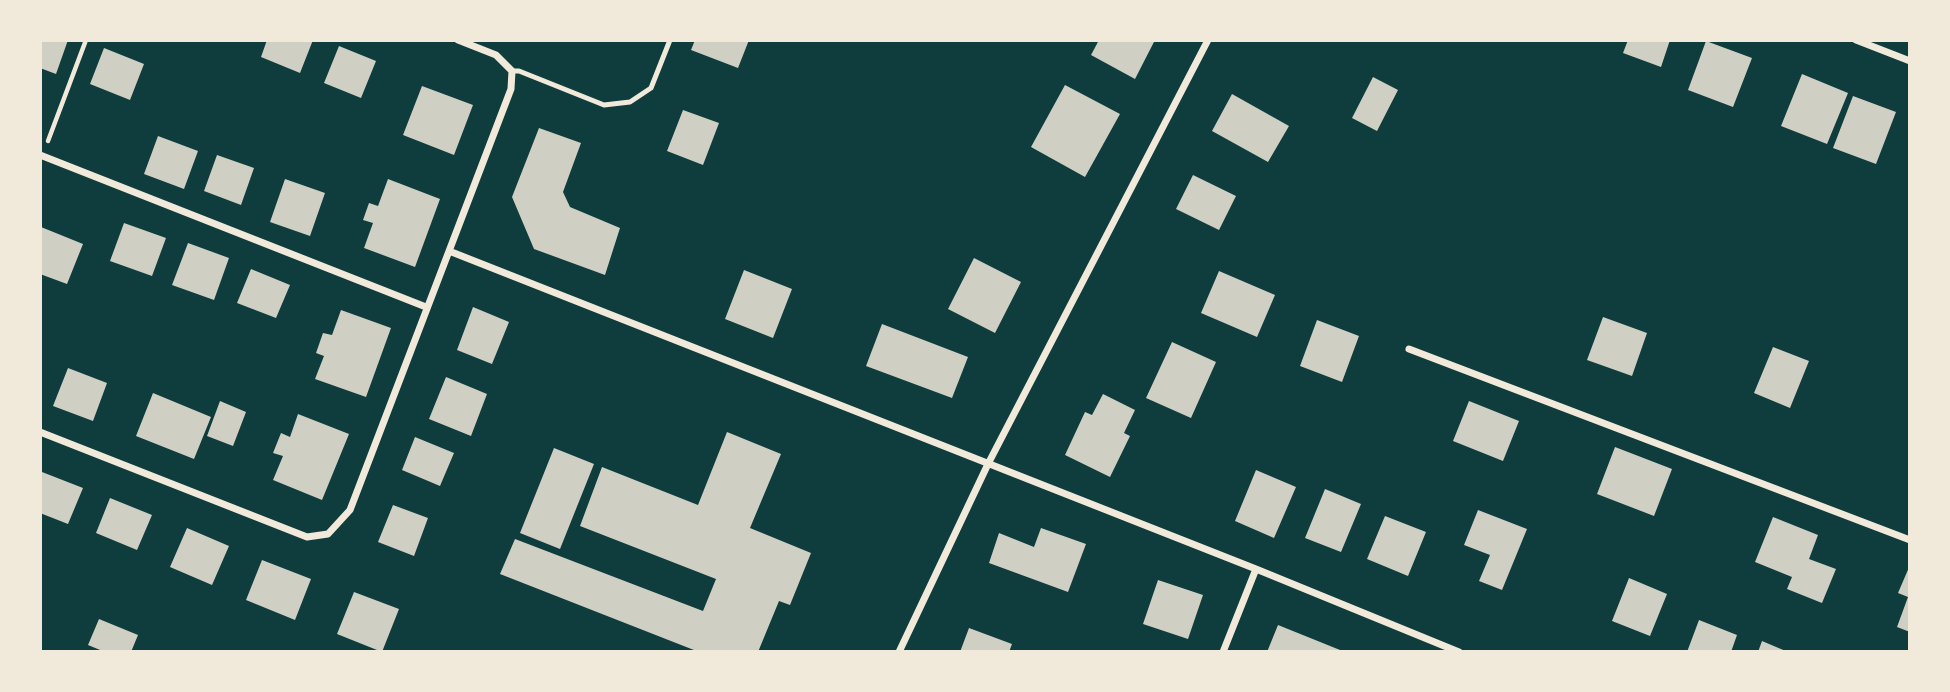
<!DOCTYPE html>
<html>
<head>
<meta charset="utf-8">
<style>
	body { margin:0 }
	#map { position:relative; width:1950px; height:692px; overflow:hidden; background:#0f3d3e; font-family:"Source Sans 3",sans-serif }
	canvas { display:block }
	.frame { position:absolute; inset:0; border:42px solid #f1e9da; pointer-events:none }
</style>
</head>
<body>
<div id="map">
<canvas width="1950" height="692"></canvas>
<div class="frame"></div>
</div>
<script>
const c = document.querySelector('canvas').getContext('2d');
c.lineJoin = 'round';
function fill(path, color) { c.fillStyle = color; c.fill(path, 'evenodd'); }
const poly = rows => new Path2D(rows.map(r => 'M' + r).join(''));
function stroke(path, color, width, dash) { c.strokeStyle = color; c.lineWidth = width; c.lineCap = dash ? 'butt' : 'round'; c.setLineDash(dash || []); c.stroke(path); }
fill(poly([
	[40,40,68,40,56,74,40,68],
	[267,40,313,40,300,73,261,57],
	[695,40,749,40,738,68,691,50],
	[1099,40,1155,40,1135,79,1091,55],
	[1628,40,1670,40,1661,67,1623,53],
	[1706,41,1752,58,1733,107,1688,90],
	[339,46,376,61,361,98,324,83],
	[104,48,144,64,130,100,90,84],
	[1802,74,1848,93,1827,144,1781,126],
	[1373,77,1398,90,1377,131,1352,118],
	[1065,85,1120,114,1085,177,1031,147],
	[422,86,473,105,454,155,403,135],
	[1232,94,1289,126,1268,162,1212,131],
	[1853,96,1896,112,1876,164,1833,148],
	[683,110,719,123,703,165,667,151],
	[539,128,581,143,563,192,570,207,620,228,605,275,534,249,512,197],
	[158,136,198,151,184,189,144,174],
	[217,155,254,168,241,205,204,191],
	[1193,175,1236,196,1219,230,1176,209],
	[285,179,325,193,310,236,270,222],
	[388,179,440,199,415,267,364,248,373,223,363,220,369,203,378,206],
	[124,223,166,238,152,276,110,261],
	[41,227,83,244,67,284,40,274],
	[188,243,229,258,214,300,172,285],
	[974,258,1021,282,995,333,948,309],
	[251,269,290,285,276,318,237,303],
	[744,270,792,289,773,338,725,319],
	[1219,271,1275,295,1257,337,1201,313],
	[473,307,509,322,492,364,457,350],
	[341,310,391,328,366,397,315,379,324,356,316,353,323,333,332,335],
	[1603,317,1647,333,1632,376,1587,360],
	[1317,320,1359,336,1342,382,1300,366],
	[882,324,968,357,952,398,866,366],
	[1172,342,1216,362,1191,418,1146,398],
	[1773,347,1809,361,1790,408,1754,393],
	[68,368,107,383,93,421,53,406],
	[446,377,487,394,471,436,429,419],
	[153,393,211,417,194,459,136,436],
	[1103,394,1135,410,1124,433,1130,436,1110,477,1065,455,1085,412,1092,415],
	[220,401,246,412,233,446,207,436],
	[1469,401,1519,421,1503,461,1453,441],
	[298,414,349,434,322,500,273,480,283,456,273,453,281,433,290,437],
	[727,432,781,454,750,528,811,553,790,605,779,601,758,652,699,652,500,574,515,539,703,611,716,579,580,526,602,467,698,505],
	[415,437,454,453,440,486,402,470],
	[1615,447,1672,469,1654,516,1597,494],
	[554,448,594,464,560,549,520,533],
	[1256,470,1296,487,1274,538,1235,521],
	[42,472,83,488,68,524,40,513],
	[1325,489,1361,504,1341,552,1305,538],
	[110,498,152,515,137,550,96,533],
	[393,505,428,518,414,556,378,542],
	[1478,510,1527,529,1502,590,1479,581,1490,555,1464,545],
	[1385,516,1426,532,1408,576,1367,559],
	[1773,517,1818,535,1809,559,1836,569,1822,603,1787,589,1792,577,1755,562],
	[187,528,229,546,212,585,170,567],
	[1041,528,1086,544,1068,592,989,563,999,533,1034,547],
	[262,560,311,579,295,620,246,600],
	[1910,565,1910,632,1897,627,1908,597,1898,593],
	[1629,578,1667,594,1650,636,1612,621],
	[1158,580,1203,595,1188,639,1143,624],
	[354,592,399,609,382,652,337,634],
	[99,619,138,635,131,652,105,652,88,645],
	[1699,620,1737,635,1731,652,1687,652],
	[1278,625,1345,652,1267,652],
	[969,628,1012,644,1009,652,960,652],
	[1762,641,1788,652,1758,652]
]), '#cfcfc3');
stroke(poly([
	[48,141,86,40]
]), '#f1e9da', 4.5);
stroke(poly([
	[512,71,519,71,604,105,630,102,651,88,670,40]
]), '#f1e9da', 5);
stroke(poly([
	[1856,40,1910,61],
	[40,155,426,307],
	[449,251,1256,569,1459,652],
	[1409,349,1910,540],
	[40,432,307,537,328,534,350,510,511,89,512,71,496,55,458,40],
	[899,652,988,464,1208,40],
	[1223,652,1256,569]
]), '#f1e9da', 7);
</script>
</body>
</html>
